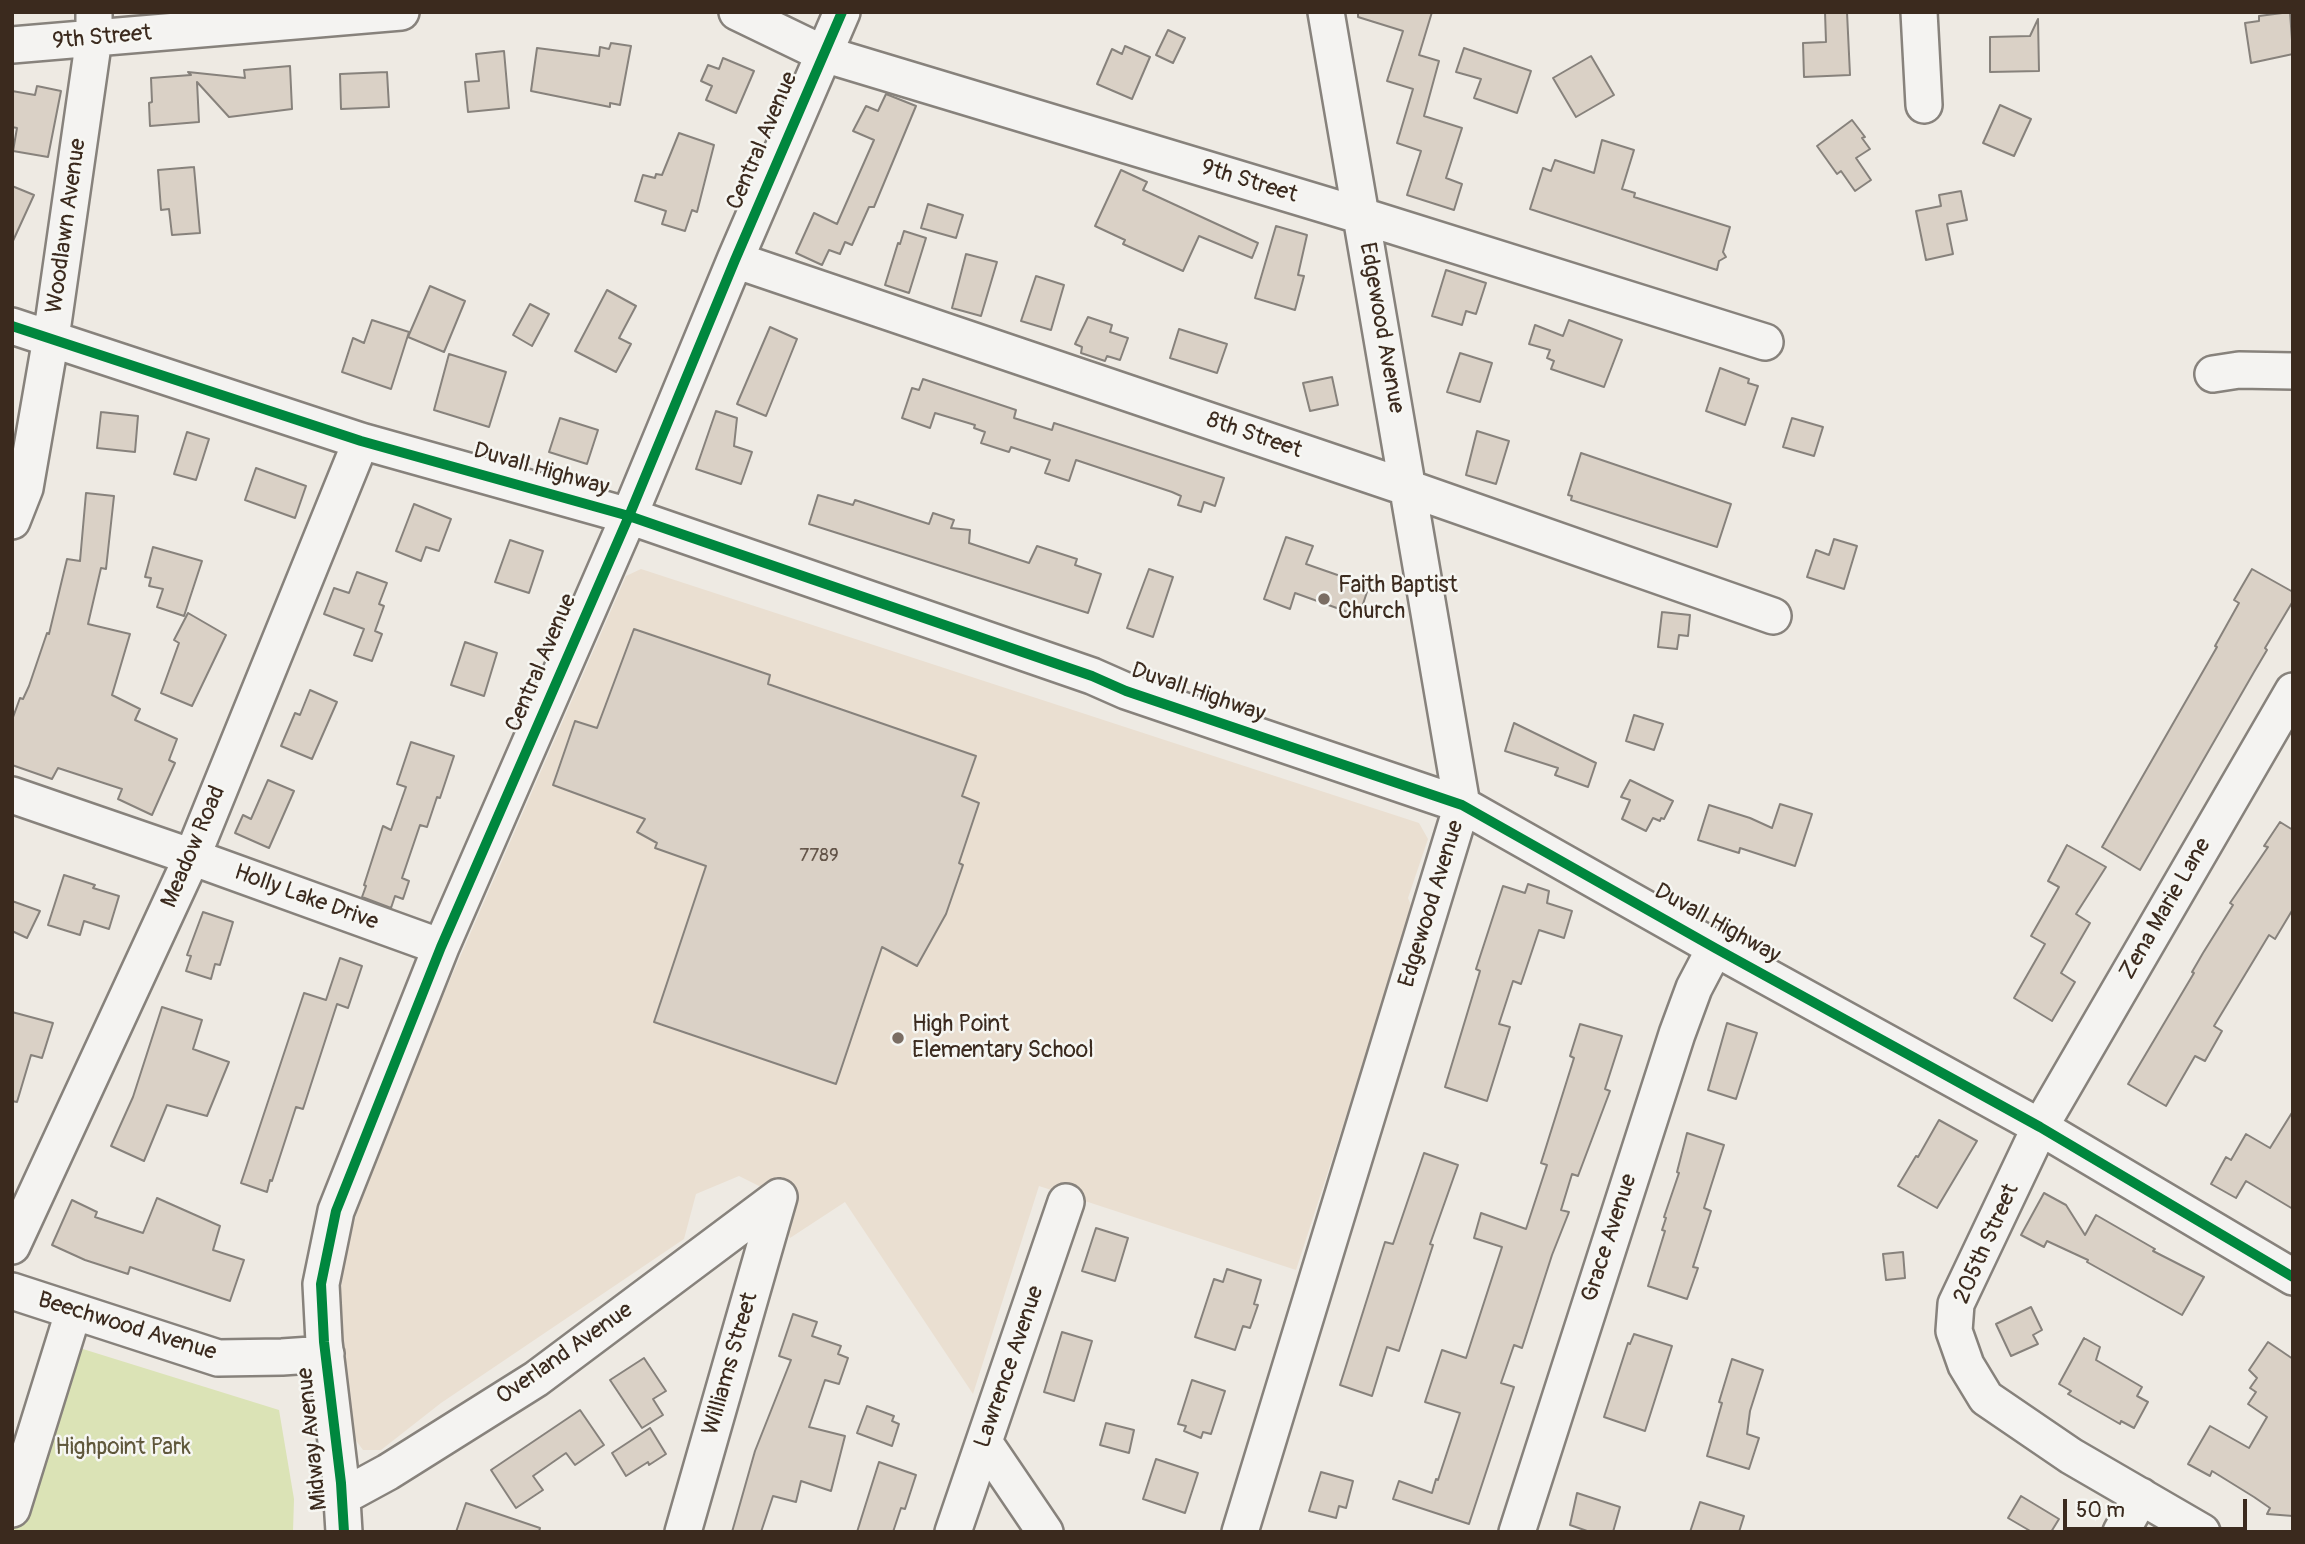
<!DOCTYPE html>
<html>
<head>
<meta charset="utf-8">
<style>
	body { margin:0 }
	#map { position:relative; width:2305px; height:1544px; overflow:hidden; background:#eeeae3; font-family:Pangolin,sans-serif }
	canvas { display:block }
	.frame { position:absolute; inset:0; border:14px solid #3b2a1e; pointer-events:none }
	.scale { position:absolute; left:2063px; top:1499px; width:184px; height:32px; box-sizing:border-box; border:4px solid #3b2a1e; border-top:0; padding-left:9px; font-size:21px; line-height:24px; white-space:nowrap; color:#3b2a1e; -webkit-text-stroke:5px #f6f6f2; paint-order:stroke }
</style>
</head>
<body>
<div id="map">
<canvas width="2305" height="1544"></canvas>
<div class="frame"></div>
<div class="scale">50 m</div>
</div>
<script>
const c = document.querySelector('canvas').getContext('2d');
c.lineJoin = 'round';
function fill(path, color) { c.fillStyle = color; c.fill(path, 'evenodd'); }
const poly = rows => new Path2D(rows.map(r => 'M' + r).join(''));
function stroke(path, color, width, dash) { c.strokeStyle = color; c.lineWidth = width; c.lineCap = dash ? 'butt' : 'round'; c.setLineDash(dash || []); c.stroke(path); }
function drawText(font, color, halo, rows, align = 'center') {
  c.font = font + ' Pangolin,sans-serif'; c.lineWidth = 5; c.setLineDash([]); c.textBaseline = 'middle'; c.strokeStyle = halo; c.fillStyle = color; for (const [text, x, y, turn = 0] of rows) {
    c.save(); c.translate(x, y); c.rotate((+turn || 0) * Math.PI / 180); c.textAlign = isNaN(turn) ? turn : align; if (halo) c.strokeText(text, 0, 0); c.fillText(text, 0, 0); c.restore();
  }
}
fill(poly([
	[641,569,1419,823,1428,839,1408,898,1413,910,1296,1270,1039,1186,973,1394,845,1202,790,1238,779,1196,739,1176,696,1194,684,1239,441,1403,381,1450,363,1450,349,1431,339,1311,343,1265,369,1166,626,576]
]), '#eadfd1');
fill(poly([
	[70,1345,279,1410,294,1499,293,1532,12,1532,12,1525]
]), '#dbe3b6');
const building = poly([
	[1358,12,1432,12,1419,55,1439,61,1424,116,1462,128,1446,178,1462,184,1454,210,1407,195,1421,151,1397,143,1413,89,1387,81,1403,31,1358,17,1358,12],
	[1825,12,1847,12,1850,75,1804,77,1803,43,1826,42,1825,12],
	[2290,12,2293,54,2251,63,2245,23,2259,21,2259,16,2290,12],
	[2038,19,2039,71,1990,72,1990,37,2030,36,2038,19],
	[1168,30,1185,38,1173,63,1156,55,1168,30],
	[611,43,631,46,620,105,610,103,610,107,531,91,537,48,599,56,600,47,609,49,611,43],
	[1125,46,1150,57,1132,99,1097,84,1112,49,1122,54,1125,46],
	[1464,48,1531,71,1517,113,1474,98,1481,79,1456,72,1464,48],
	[504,51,509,108,468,112,465,82,479,81,476,54,504,51],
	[1591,56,1614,95,1576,117,1553,78,1591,56],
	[723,58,754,71,736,113,706,100,712,86,701,81,708,65,719,69,723,58],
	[290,66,292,109,229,117,197,82,199,122,150,126,149,103,152,102,151,78,191,75,188,72,245,78,244,70,290,66],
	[387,72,389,107,341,109,340,74,387,72],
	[37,86,61,91,48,157,13,151,17,128,12,127,12,91,35,95,37,86],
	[886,94,916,106,874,207,869,207,852,245,845,242,840,254,829,250,822,265,796,253,814,213,837,224,874,140,853,131,866,106,878,111,886,94],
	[2000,105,2031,119,2014,156,1983,143,2000,105],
	[1852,120,1865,137,1862,138,1870,149,1856,158,1871,180,1855,191,1841,171,1837,174,1817,146,1852,120],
	[679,133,714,145,697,212,692,210,685,231,662,224,666,211,635,201,643,175,655,178,656,174,662,175,679,133],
	[1602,140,1634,150,1622,189,1635,193,1634,197,1730,227,1723,252,1726,257,1719,261,1717,270,1530,209,1543,168,1551,171,1555,160,1594,173,1602,140],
	[194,167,200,233,172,235,169,209,161,210,158,170,194,167],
	[1121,170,1147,182,1143,190,1258,243,1252,258,1199,236,1183,271,1123,244,1125,240,1095,226,1121,170],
	[12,186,34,195,12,243,12,186],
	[1961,191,1967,220,1947,224,1953,254,1926,260,1916,211,1941,206,1939,195,1961,191],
	[928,204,963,215,956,238,921,228,928,204],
	[1276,226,1307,235,1298,275,1304,276,1295,310,1255,298,1276,226],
	[904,231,926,238,909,293,885,285,898,243,900,244,904,231],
	[966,254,997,262,981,316,952,308,966,254],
	[1446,270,1486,283,1476,314,1466,311,1462,325,1432,316,1446,270],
	[1036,276,1064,285,1051,330,1021,321,1036,276],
	[430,286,465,301,444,352,408,337,430,286],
	[607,290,636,306,619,338,631,344,616,372,575,351,607,290],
	[530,304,549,314,532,346,513,335,530,304],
	[1088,317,1112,325,1110,332,1128,338,1120,360,1107,356,1105,361,1081,353,1082,347,1075,344,1088,317],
	[372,320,409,332,391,389,342,372,353,338,364,343,372,320],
	[1569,320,1622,340,1604,387,1551,369,1554,361,1547,358,1550,350,1529,344,1535,325,1563,336,1569,320],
	[770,327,797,339,766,416,737,404,770,327],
	[1179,329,1227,344,1217,373,1170,358,1179,329],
	[1460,353,1492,363,1480,402,1447,392,1460,353],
	[449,354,506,372,489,427,434,410,449,354],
	[1720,368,1749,379,1748,383,1758,386,1745,425,1706,411,1720,368],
	[1332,377,1338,405,1310,411,1303,383,1332,377],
	[923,379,1016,410,1014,418,1052,430,1054,423,1224,478,1215,506,1204,502,1201,512,1178,505,1181,496,1172,492,1076,460,1069,481,1045,473,1050,460,1011,447,1009,452,981,443,985,432,974,428,975,425,935,413,930,428,902,418,912,388,919,390,923,379],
	[716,411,737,418,734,446,752,452,741,484,696,469,716,411],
	[101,412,138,416,135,452,97,448,101,412],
	[560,418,598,430,587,464,549,452,560,418],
	[1792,418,1823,427,1814,456,1783,447,1792,418],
	[1477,431,1509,441,1496,484,1466,475,1477,431],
	[187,432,209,439,196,480,174,474,187,432],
	[1581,453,1731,504,1717,547,1571,500,1572,496,1568,495,1581,453],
	[256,468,306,486,295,518,245,500,256,468],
	[86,493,114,496,106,569,101,568,88,624,130,634,112,695,140,709,135,720,177,739,169,760,175,763,152,815,118,799,122,789,58,768,52,779,12,765,12,720,20,698,23,699,29,686,47,633,49,634,67,559,80,561,86,493],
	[818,495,853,505,855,500,929,524,933,513,954,520,951,528,970,530,969,543,1029,563,1037,546,1077,559,1075,565,1101,574,1088,613,809,524,818,495],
	[414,504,451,519,439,551,426,547,421,561,396,551,414,504],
	[1286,537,1313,546,1306,564,1369,586,1359,616,1295,593,1290,609,1264,599,1286,537],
	[1834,539,1857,546,1844,589,1807,577,1816,550,1829,555,1834,539],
	[510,540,543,551,529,593,495,582,510,540],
	[153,547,202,561,184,616,157,607,163,589,149,586,151,578,145,577,153,547],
	[1149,569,1173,577,1153,637,1127,628,1149,569],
	[2252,569,2293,592,2293,601,2265,648,2267,650,2254,672,2140,870,2102,847,2217,647,2215,646,2239,603,2234,600,2252,569],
	[357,572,387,583,379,604,384,606,375,631,382,634,372,661,354,655,364,629,324,614,334,588,349,593,357,572],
	[1662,612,1690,615,1688,636,1679,635,1677,649,1658,647,1662,612],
	[188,613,226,635,192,706,161,693,179,643,174,640,188,613],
	[634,629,770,675,768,684,976,756,962,796,979,803,959,863,963,865,946,914,917,966,882,947,836,1084,654,1022,706,866,655,848,657,843,637,832,645,819,553,785,575,721,597,728,634,629],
	[465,642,497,653,484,696,451,685,465,642],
	[310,690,337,702,312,759,281,746,295,713,300,715,310,690],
	[1634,715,1663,724,1654,750,1626,741,1634,715],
	[1514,723,1596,763,1588,787,1555,775,1558,768,1505,751,1514,723],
	[411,742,454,756,440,798,437,797,427,827,420,825,402,878,409,881,403,899,395,896,391,908,362,897,366,886,364,885,383,826,391,830,406,787,397,784,411,742],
	[268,780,294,791,269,848,235,833,243,815,251,819,268,780],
	[1630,780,1673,801,1664,819,1661,818,1660,821,1653,818,1646,831,1622,819,1630,800,1621,797,1630,780],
	[1780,804,1812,814,1795,866,1740,848,1739,853,1698,840,1709,805,1750,818,1772,828,1780,804],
	[2280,822,2293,830,2293,909,2275,939,2269,935,2214,1026,2222,1031,2205,1061,2195,1056,2166,1106,2128,1084,2194,973,2192,972,2203,953,2233,905,2230,903,2268,847,2264,846,2280,822],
	[2067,845,2106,867,2076,914,2090,923,2061,973,2075,982,2052,1021,2014,998,2045,944,2031,936,2059,887,2048,881,2067,845],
	[64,875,95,885,93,888,119,896,109,929,84,921,80,935,48,925,64,875],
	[1528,884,1549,891,1547,903,1572,911,1564,938,1539,930,1521,984,1513,981,1499,1024,1510,1027,1487,1101,1445,1087,1480,971,1476,969,1503,886,1525,893,1528,884],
	[12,901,40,911,27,938,12,931,12,901],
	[203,912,233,922,220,965,215,964,211,979,186,971,191,956,187,955,203,912],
	[340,958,362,966,348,1008,337,1004,303,1109,296,1107,272,1181,270,1180,267,1192,241,1183,304,993,326,1000,340,958],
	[162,1007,202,1020,193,1049,229,1062,207,1116,167,1105,144,1161,111,1146,133,1097,162,1007],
	[12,1012,53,1023,42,1058,31,1055,17,1102,12,1101,12,1012],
	[1727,1023,1757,1033,1736,1099,1708,1090,1727,1023],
	[1580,1024,1622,1036,1605,1089,1610,1091,1578,1176,1572,1174,1561,1210,1569,1212,1552,1255,1522,1348,1514,1345,1501,1383,1514,1387,1469,1524,1393,1499,1399,1481,1432,1493,1436,1479,1438,1480,1460,1413,1425,1402,1442,1350,1466,1358,1502,1247,1474,1238,1481,1213,1526,1229,1547,1165,1541,1163,1574,1058,1570,1056,1580,1024],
	[2293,1111,2293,1209,2246,1181,2236,1198,2211,1184,2226,1157,2231,1160,2246,1134,2270,1148,2293,1111],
	[1939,1120,1977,1141,1937,1208,1898,1186,1916,1156,1918,1157,1939,1120],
	[1687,1133,1724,1145,1704,1208,1711,1211,1693,1267,1698,1268,1687,1299,1648,1286,1665,1231,1662,1230,1666,1218,1664,1217,1679,1173,1677,1172,1687,1133],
	[1424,1153,1458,1165,1430,1244,1433,1245,1399,1351,1387,1347,1372,1396,1340,1385,1385,1242,1393,1244,1424,1153],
	[2044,1193,2066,1205,2085,1235,2096,1215,2155,1249,2153,1251,2204,1277,2182,1315,2087,1262,2088,1260,2047,1241,2044,1247,2021,1235,2044,1193],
	[157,1198,220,1226,213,1250,244,1260,230,1301,130,1267,128,1274,85,1260,52,1245,72,1200,97,1212,95,1217,143,1233,157,1198],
	[1096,1228,1128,1238,1115,1281,1082,1271,1096,1228],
	[1903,1252,1905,1278,1886,1280,1883,1254,1903,1252],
	[1227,1269,1261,1280,1254,1304,1258,1305,1250,1328,1243,1326,1235,1350,1195,1337,1214,1279,1223,1282,1227,1269],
	[2031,1307,2042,1330,2033,1335,2038,1344,2011,1356,1996,1324,2031,1307],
	[793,1314,817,1322,812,1336,841,1346,838,1354,848,1358,839,1384,825,1380,809,1427,845,1436,831,1491,801,1481,796,1502,773,1496,761,1532,732,1532,755,1451,791,1360,779,1356,793,1314],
	[1062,1332,1092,1341,1074,1401,1044,1392,1062,1332],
	[1634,1334,1672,1346,1645,1431,1604,1417,1628,1343,1630,1344,1634,1334],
	[2084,1338,2100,1347,2096,1360,2142,1387,2137,1396,2148,1402,2134,1428,2121,1421,2120,1424,2068,1394,2071,1391,2059,1384,2084,1338],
	[2268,1342,2293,1359,2293,1516,2267,1514,2270,1508,2254,1497,2212,1471,2210,1476,2188,1464,2210,1426,2249,1448,2267,1417,2248,1404,2256,1392,2250,1388,2257,1378,2249,1370,2268,1342],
	[644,1358,666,1391,653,1399,663,1415,642,1428,610,1380,644,1358],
	[1732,1359,1763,1370,1750,1411,1747,1434,1759,1438,1749,1469,1707,1456,1722,1403,1719,1402,1732,1359],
	[1192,1380,1225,1391,1211,1434,1203,1432,1201,1438,1184,1431,1186,1426,1178,1424,1192,1380],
	[867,1406,894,1416,892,1421,899,1424,892,1446,857,1433,867,1406],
	[580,1410,604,1445,575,1465,566,1453,533,1476,543,1490,516,1508,491,1470,580,1410],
	[1106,1423,1134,1430,1129,1453,1100,1445,1106,1423],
	[650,1428,666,1454,649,1465,648,1462,626,1476,612,1453,650,1428],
	[1156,1459,1198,1473,1185,1513,1143,1499,1156,1459],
	[879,1462,916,1475,905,1509,901,1508,893,1532,857,1532,879,1462],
	[1321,1472,1353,1481,1346,1508,1339,1506,1336,1518,1309,1511,1321,1472],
	[1577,1493,1620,1507,1613,1532,1590,1532,1570,1525,1577,1493],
	[2021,1496,2059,1519,2051,1532,2032,1532,2008,1518,2021,1496],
	[1700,1502,1744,1516,1739,1532,1690,1532,1700,1502],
	[466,1503,540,1528,539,1532,456,1532,466,1503]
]);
fill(building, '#dad1c6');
stroke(building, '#87827c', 2);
const minor = poly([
	[737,12,824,54,1362,216,1765,342],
	[1919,12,1924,105],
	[12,45,401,12],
	[735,260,1408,488,1773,616],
	[12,326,361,441,629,516,1092,676,1126,691,1462,805,1715,948,2040,1127,2293,1277],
	[2213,374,2239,370,2293,371],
	[12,521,25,488,51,338,94,38,94,12],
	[12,795,192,857,441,947],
	[12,1246,192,857,361,441],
	[12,1291,218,1358,282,1357,326,1354],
	[984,1442,1045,1532],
	[342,1497,388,1472,536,1379,779,1197],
	[12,1509,73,1313],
	[344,1532,341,1483,324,1342,321,1284,336,1211,441,947,629,516,735,260,842,12],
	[683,1532,779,1197],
	[953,1532,1066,1202],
	[1240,1532,1462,805,1326,12],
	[1517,1532,1677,1034,1694,988,1715,948],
	[2121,1532,2141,1496],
	[2202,1532,2071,1456,1986,1398,1966,1365,1954,1331,1956,1304,2040,1127,2293,691]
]);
stroke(minor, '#87827c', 40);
stroke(minor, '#f4f3f1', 35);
stroke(poly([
	[12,326,361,441,629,516,1092,676,1126,691,1462,805,1715,948,2040,1127,2293,1277],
	[344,1532,341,1483,324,1342,321,1284,336,1211,441,947,629,516,735,260,842,12]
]), '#00873e', 10);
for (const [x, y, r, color] of [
	[1324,599,7,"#7a6d63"],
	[898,1038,7,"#7a6d63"]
]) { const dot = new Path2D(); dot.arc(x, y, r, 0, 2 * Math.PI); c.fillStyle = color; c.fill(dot); stroke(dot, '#f6f6f2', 2.5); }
drawText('19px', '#635448', null, [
	["7789",819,856]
]);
drawText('23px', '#3b2a1e', '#f6f6f2', [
	["9th Street",102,38,-5],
	["Central Avenue",763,141,-67],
	["9th Street",1249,182,17],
	["Woodlawn Avenue",67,226,-82],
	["Edgewood Avenue",1381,328,80],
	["8th Street",1254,436,19],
	["Duvall Highway",541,470,16],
	["Central Avenue",542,663,-67],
	["Duvall Highway",1198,693,19],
	["Meadow Road",194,847,-67],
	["Holly Lake Drive",306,898,20],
	["Edgewood Avenue",1432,904,-73],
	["Zena Marie Lane",2166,909,-60],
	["Duvall Highway",1717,924,29],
	["Grace Avenue",1610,1238,-72],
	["205th Street",1987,1244,-66],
	["Beechwood Avenue",127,1327,17],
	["Overland Avenue",565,1354,-35],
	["Williams Street",731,1364,-74],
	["Lawrence Avenue",1010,1367,-71],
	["Midway Avenue",313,1439,-96]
]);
drawText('23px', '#3b2a1e', '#f6f6f2', [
	["Faith Baptist",1338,586],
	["Church",1338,612],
	["High Point",912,1025],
	["Elementary School",912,1051]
], 'left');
drawText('23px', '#5f573b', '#f6f6f2', [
	["Highpoint Park",123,1448]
]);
</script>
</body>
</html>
